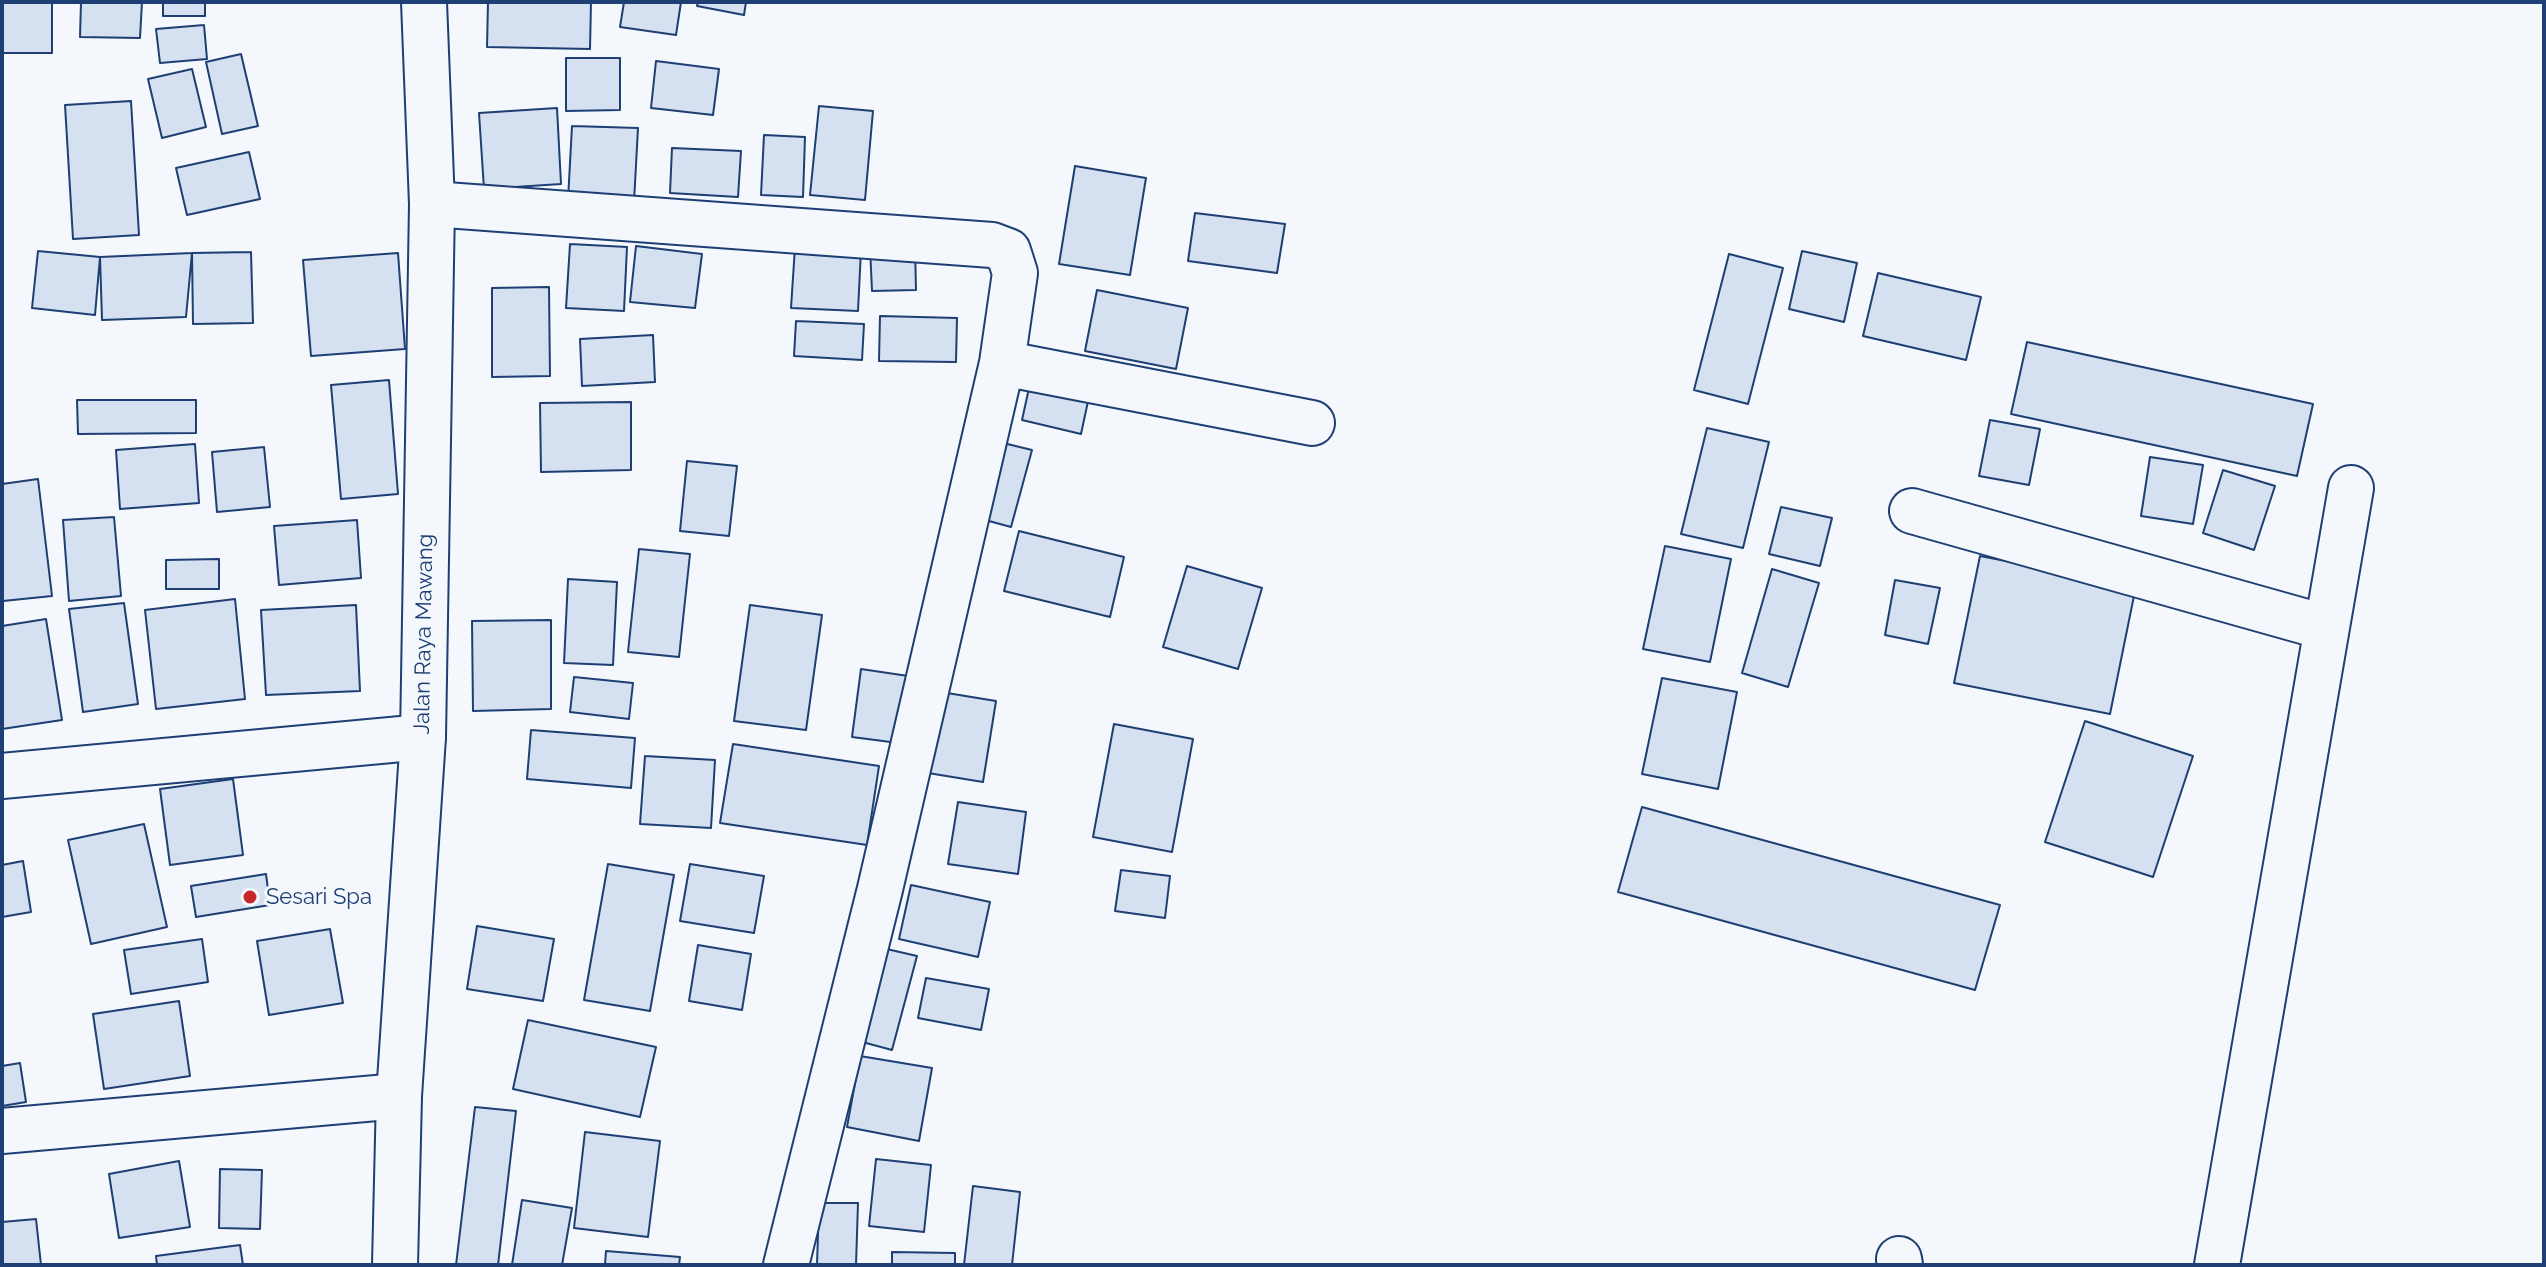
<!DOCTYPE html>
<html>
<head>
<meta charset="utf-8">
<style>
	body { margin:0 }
	#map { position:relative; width:2546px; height:1267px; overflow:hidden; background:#f4f7fb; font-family:Raleway,sans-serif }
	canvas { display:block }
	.frame { position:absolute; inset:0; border:4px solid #1d3f73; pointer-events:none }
</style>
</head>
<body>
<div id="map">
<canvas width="2546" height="1267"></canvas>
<div class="frame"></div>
</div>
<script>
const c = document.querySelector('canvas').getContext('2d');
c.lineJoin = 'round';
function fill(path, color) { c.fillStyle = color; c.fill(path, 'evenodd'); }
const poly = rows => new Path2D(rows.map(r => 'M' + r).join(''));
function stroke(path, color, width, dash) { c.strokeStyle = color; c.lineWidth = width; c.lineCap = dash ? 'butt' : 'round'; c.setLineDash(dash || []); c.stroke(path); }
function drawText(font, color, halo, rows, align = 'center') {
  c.font = font + ' Raleway,sans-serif'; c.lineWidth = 6; c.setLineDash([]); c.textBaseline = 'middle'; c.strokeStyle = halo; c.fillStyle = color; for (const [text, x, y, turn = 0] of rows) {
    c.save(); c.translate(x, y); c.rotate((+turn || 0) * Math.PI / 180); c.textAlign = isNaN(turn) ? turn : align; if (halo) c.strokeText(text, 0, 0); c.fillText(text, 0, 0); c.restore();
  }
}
const building = poly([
	[2,2,52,2,52,53,2,53,2,2],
	[81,2,142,2,140,38,80,37,81,2],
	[163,2,205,2,205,16,163,16,163,2],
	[488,2,591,2,590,49,487,47,488,2],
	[624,2,681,2,676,35,620,27,624,2],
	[698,2,746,2,744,15,697,6,698,2],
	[204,25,207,59,160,63,156,29,204,25],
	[241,54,258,126,222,134,206,62,241,54],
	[566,58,620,58,620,110,566,111,566,58],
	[656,61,719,69,713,115,651,108,656,61],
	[192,69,206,127,162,138,148,79,192,69],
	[131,101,139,235,73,239,65,105,131,101],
	[819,106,873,111,865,200,810,195,819,106],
	[557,108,561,184,484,189,479,113,557,108],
	[572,126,638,128,634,202,568,200,572,126],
	[764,135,805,137,803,197,761,195,764,135],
	[672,148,741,151,738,197,670,193,672,148],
	[249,152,260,199,187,215,176,168,249,152],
	[1075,166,1146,178,1130,275,1059,264,1075,166],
	[1195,213,1285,224,1277,273,1188,261,1195,213],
	[570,244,627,247,624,311,566,308,570,244],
	[636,246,702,254,695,308,630,302,636,246],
	[915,246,916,290,872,291,870,247,915,246],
	[795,247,861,250,858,311,791,308,795,247],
	[38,251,100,257,95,315,32,308,38,251],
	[1802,251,1857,263,1844,322,1789,309,1802,251],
	[251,252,253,323,193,324,192,253,251,252],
	[192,253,186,317,102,320,100,257,192,253],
	[398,253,405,349,311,356,303,260,398,253],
	[1729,254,1783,268,1748,404,1694,390,1729,254],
	[1878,273,1981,297,1966,360,1863,336,1878,273],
	[549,287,550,376,492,377,492,288,549,287],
	[1097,290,1188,308,1176,369,1085,351,1097,290],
	[880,316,957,318,956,362,879,361,880,316],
	[796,321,864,324,862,360,794,356,796,321],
	[653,335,655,382,582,386,580,339,653,335],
	[2027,342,2313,404,2297,476,2011,414,2027,342],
	[1031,379,1090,392,1081,434,1022,420,1031,379],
	[389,380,398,494,341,499,331,385,389,380],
	[77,400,196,400,196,433,78,434,77,400],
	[631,402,631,470,541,472,540,403,631,402],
	[1990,420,2040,429,2029,485,1979,476,1990,420],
	[1707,428,1769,442,1743,548,1681,534,1707,428],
	[995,441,1032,450,1011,527,974,517,995,441],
	[195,444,199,503,120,509,116,450,195,444],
	[264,447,270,507,217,512,212,452,264,447],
	[2150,457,2203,465,2193,524,2141,516,2150,457],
	[687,461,737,466,729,536,680,531,687,461],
	[2223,470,2275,486,2254,550,2203,533,2223,470],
	[38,479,52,596,3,601,2,484,38,479],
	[1781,507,1832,518,1820,566,1769,554,1781,507],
	[114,517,121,596,69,601,63,520,114,517],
	[357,520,361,578,279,585,274,526,357,520],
	[1019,531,1124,557,1110,617,1004,591,1019,531],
	[1665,546,1731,559,1710,662,1643,649,1665,546],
	[639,549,690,554,679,657,628,652,639,549],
	[1980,556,2136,586,2110,714,1954,683,1980,556],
	[219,559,219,589,166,589,166,560,219,559],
	[1187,566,1262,588,1238,669,1163,647,1187,566],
	[1772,569,1819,583,1788,687,1742,673,1772,569],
	[568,579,617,582,613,665,564,663,568,579],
	[1895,580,1940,588,1928,644,1885,635,1895,580],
	[235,599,245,699,156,709,145,610,235,599],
	[124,603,138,704,83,712,69,609,124,603],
	[356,605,360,691,266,695,261,610,356,605],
	[750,605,822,615,806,730,734,721,750,605],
	[46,619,62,720,2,729,2,626,46,619],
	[551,620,551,709,473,711,472,621,551,620],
	[861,669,915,677,906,744,852,737,861,669],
	[574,677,633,683,629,719,570,712,574,677],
	[1662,678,1737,692,1718,789,1642,774,1662,678],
	[941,692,996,701,983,782,928,773,941,692],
	[2085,721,2193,756,2153,877,2045,842,2085,721],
	[1114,724,1193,739,1172,852,1093,837,1114,724],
	[531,730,635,738,631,788,527,779,531,730],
	[733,744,879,766,867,845,720,823,733,744],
	[645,756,715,760,711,828,640,824,645,756],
	[233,779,243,855,170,865,160,789,233,779],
	[958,802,1026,812,1018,874,948,864,958,802],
	[1642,807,2000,905,1975,990,1618,892,1642,807],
	[144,824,167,927,91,944,68,840,144,824],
	[23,861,31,912,2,917,2,865,23,861],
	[608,864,674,875,650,1011,584,1000,608,864],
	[690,864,764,876,754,933,680,921,690,864],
	[1121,870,1170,876,1165,918,1115,911,1121,870],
	[266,874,270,905,196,917,191,886,266,874],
	[911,885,990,902,978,957,899,939,911,885],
	[477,926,554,939,543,1001,467,989,477,926],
	[330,929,343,1003,269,1015,257,941,330,929],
	[202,939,208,982,131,994,124,950,202,939],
	[698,945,751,954,742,1010,689,1001,698,945],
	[878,947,917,956,892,1050,855,1040,878,947],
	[926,978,989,989,981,1030,918,1018,926,978],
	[179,1001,190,1076,104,1089,93,1014,179,1001],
	[528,1020,656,1047,640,1117,513,1089,528,1020],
	[860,1056,932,1068,919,1141,847,1127,860,1056],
	[20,1063,26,1102,2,1106,2,1066,20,1063],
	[475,1107,516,1111,498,1265,456,1265,475,1107],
	[585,1132,660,1141,648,1237,574,1228,585,1132],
	[876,1159,931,1165,924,1232,869,1226,876,1159],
	[179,1161,190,1227,119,1238,109,1174,179,1161],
	[220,1169,262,1170,260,1229,219,1228,220,1169],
	[973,1186,1020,1192,1012,1265,964,1265,973,1186],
	[522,1200,572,1208,562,1265,512,1265,522,1200],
	[819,1203,858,1203,856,1265,817,1265,819,1203],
	[36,1219,41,1265,2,1265,2,1222,36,1219],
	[240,1245,243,1265,157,1265,156,1256,240,1245],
	[606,1251,680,1257,679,1265,605,1265,606,1251],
	[892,1252,955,1253,955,1265,892,1265,892,1252]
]);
fill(building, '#d5e0f0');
stroke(building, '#1d3f73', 2);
const minor = poly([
	[432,204,992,245,1008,251,1015,273,1002,363,880,889,786,1265],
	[1002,363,1312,423],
	[1912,511,2324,627],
	[2,776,423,737],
	[2,1131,399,1096],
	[1899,1259,1900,1265],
	[2217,1265,2351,488]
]);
const major = poly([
	[395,1265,399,1096,423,737,432,204,424,2]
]);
stroke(minor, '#1d3f73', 48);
stroke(major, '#1d3f73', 48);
stroke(minor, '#f4f7fb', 44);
stroke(major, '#f4f7fb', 44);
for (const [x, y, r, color] of [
	[250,897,8,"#c62828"]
]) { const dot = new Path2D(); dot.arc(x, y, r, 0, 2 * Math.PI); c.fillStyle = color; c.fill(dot); stroke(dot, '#f4f7fb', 3); }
drawText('22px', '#1d3f73', '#f4f7fb', [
	["Jalan Raya Mawang",424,634,-89]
]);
drawText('22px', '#1d3f73', '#f4f7fb', [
	["Sesari Spa",266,897]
], 'left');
</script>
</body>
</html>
